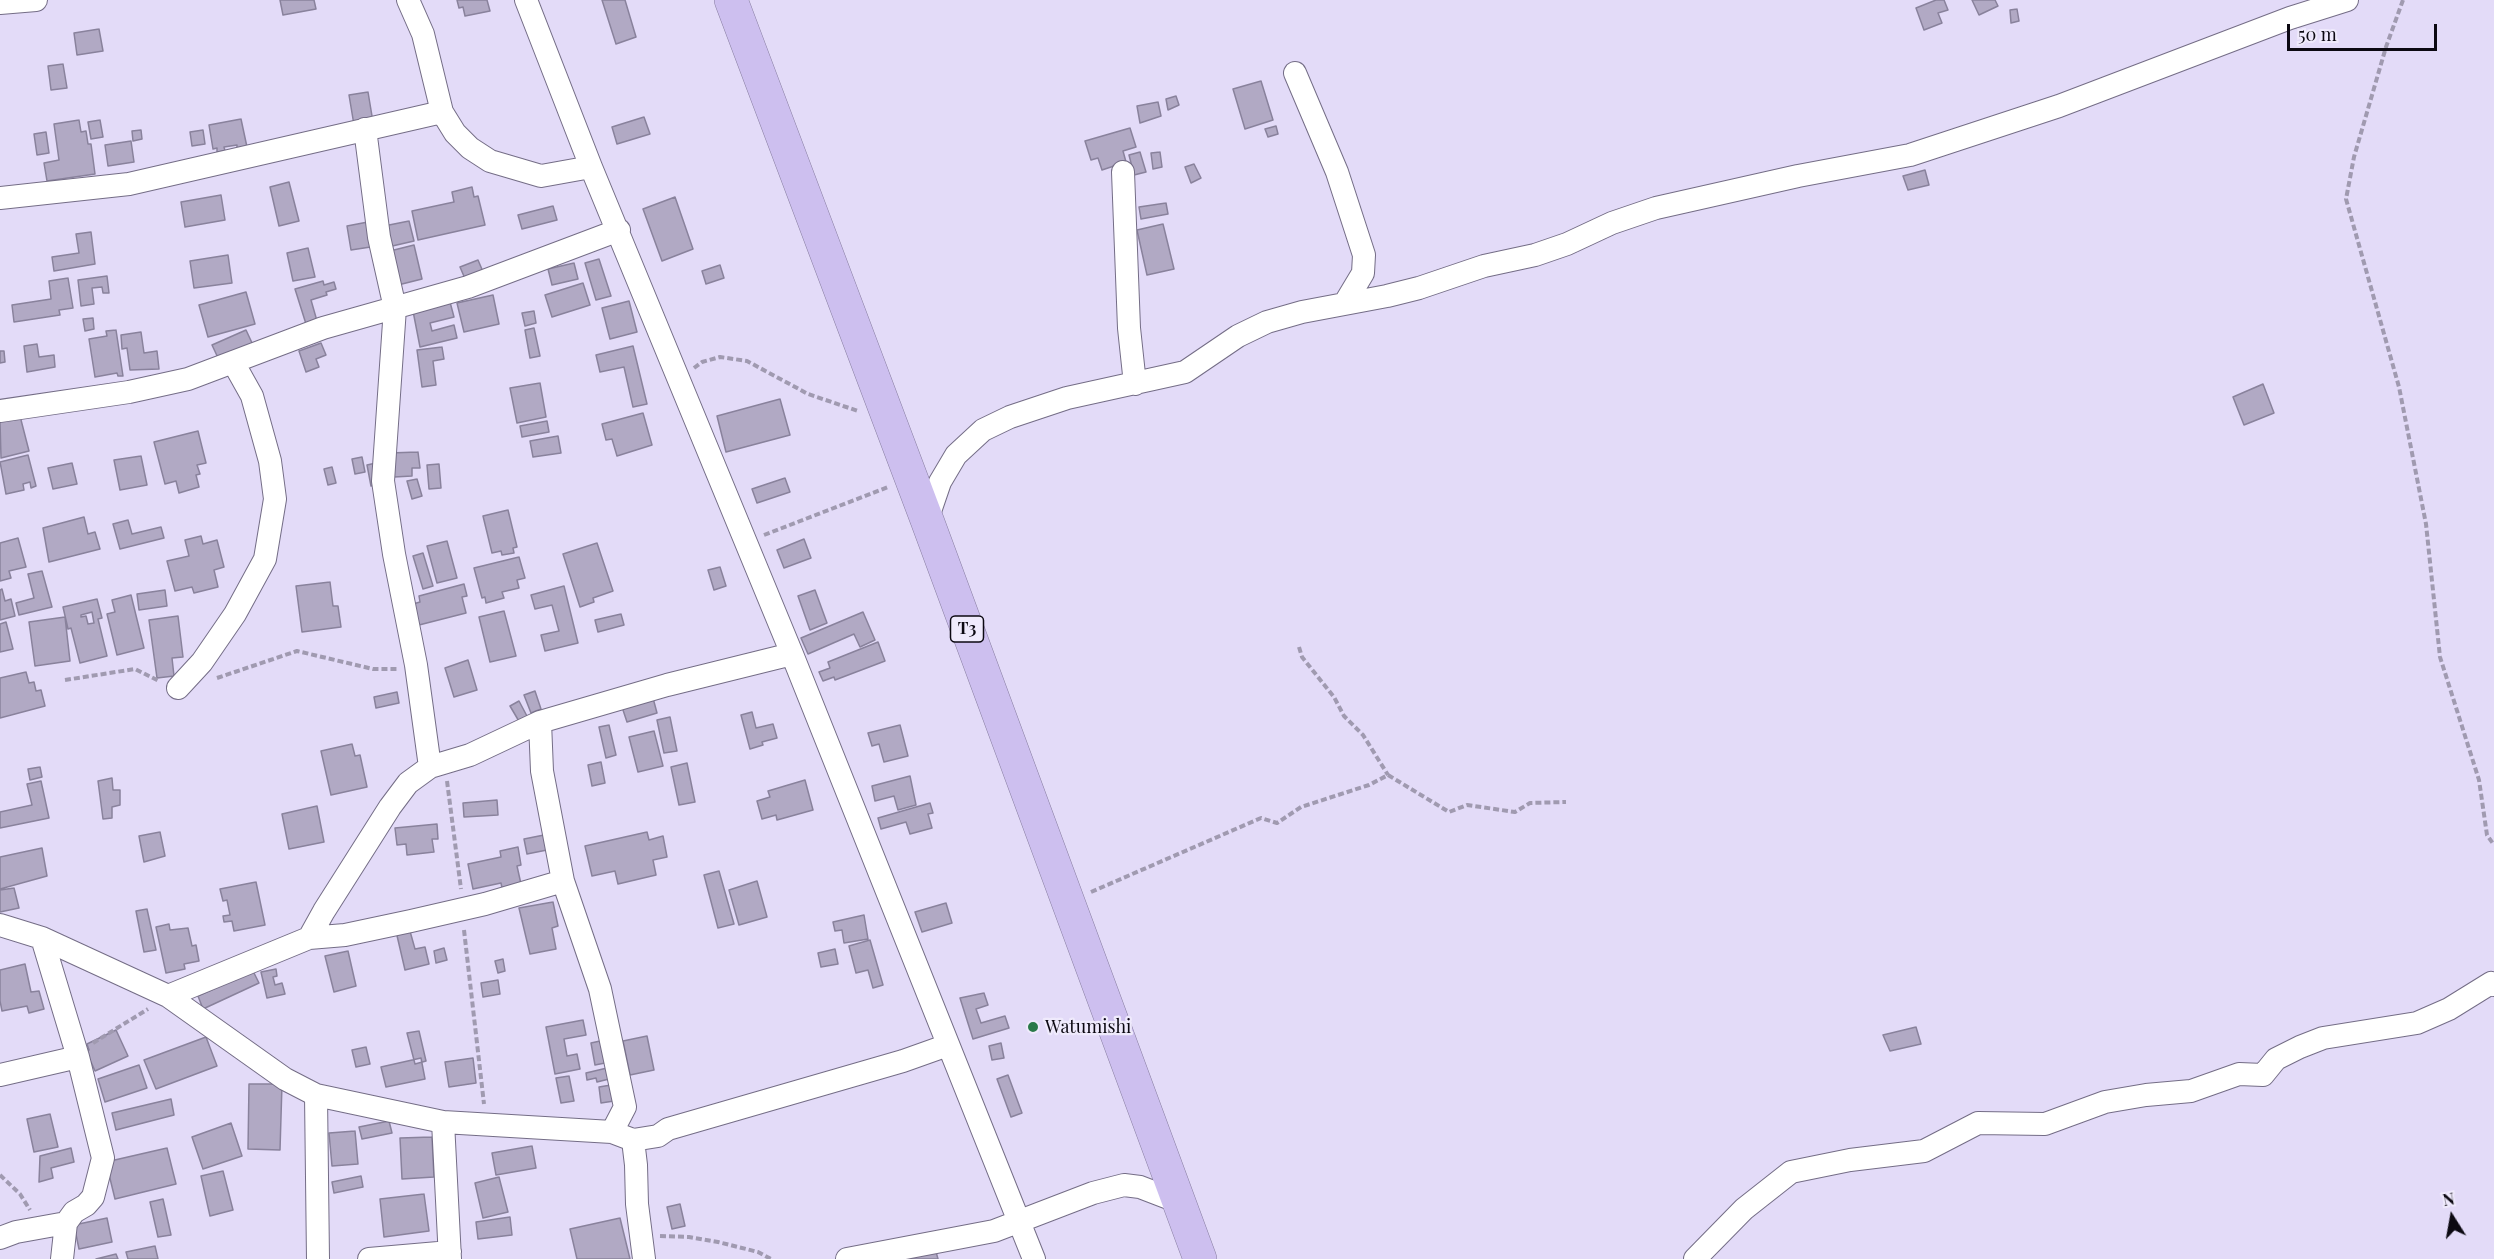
<!DOCTYPE html>
<html>
<head>
<meta charset="utf-8">
<style>
	body { margin:0 }
	#map { position:relative; width:2494px; height:1259px; overflow:hidden; background:#e3dbf8; font-family:"Playfair Display",serif }
	canvas { display:block }
	.north { position:absolute; left:2422px; top:1187px; width:60px; height:60px; -webkit-text-stroke:4px #efeafc; paint-order:stroke; rotate:349deg; font-size:16px; font-weight:700; line-height:24px; text-align:center; color:#0c0912 }
	.north::after { content:''; display:block; margin:auto; width:21px; height:27px; background:#0c0912; clip-path:polygon(50% 0,100% 100%,50% 72%,0 100%) }
	.scale { position:absolute; left:2287px; top:24px; width:150px; height:27px; box-sizing:border-box; border:3px solid #0c0912; border-top:0; padding-left:8px; font-size:18px; line-height:21px; white-space:nowrap; color:#0c0912; -webkit-text-stroke:4px #efeafc; paint-order:stroke }
</style>
</head>
<body>
<div id="map">
<canvas width="2494" height="1259"></canvas>
<div class="north">N</div>
<div class="scale">50 m</div>
</div>
<script>
const c = document.querySelector('canvas').getContext('2d');
c.lineJoin = 'round';
function fill(path, color) { c.fillStyle = color; c.fill(path, 'evenodd'); }
const poly = rows => new Path2D(rows.map(r => 'M' + r).join(''));
function stroke(path, color, width, dash) { c.strokeStyle = color; c.lineWidth = width; c.lineCap = dash ? 'butt' : 'round'; c.setLineDash(dash || []); c.stroke(path); }
function drawText(font, color, halo, rows, align = 'center') {
  c.font = font + ' "Playfair Display",serif'; c.lineWidth = 4.5; c.setLineDash([]); c.textBaseline = 'middle'; c.strokeStyle = halo; c.fillStyle = color; for (const [text, x, y, turn = 0] of rows) {
    c.save(); c.translate(x, y); c.rotate((+turn || 0) * Math.PI / 180); c.textAlign = isNaN(turn) ? turn : align; if (halo) c.strokeText(text, 0, 0); c.fillText(text, 0, 0); c.restore();
  }
}
const building = poly([
	[280,0,314,0,316,9,283,15,280,0],
	[457,0,487,0,490,11,465,16,463,7,459,8,457,0],
	[602,0,625,0,636,37,616,44,602,0],
	[1936,0,1944,0,1948,10,1938,13,1942,23,1924,30,1916,8,1936,0],
	[1972,0,1995,0,1998,6,1979,15,1972,0],
	[2017,9,2019,21,2011,23,2010,10,2017,9],
	[99,29,103,51,77,55,74,33,99,29],
	[63,64,67,88,51,90,48,66,63,64],
	[1261,81,1273,120,1245,129,1233,89,1261,81],
	[368,92,373,122,354,125,349,95,368,92],
	[1176,96,1179,105,1168,110,1166,99,1176,96],
	[1158,102,1161,116,1140,123,1137,106,1158,102],
	[644,117,650,134,617,144,612,127,644,117],
	[241,119,247,147,237,148,237,145,224,147,225,151,217,152,217,148,213,149,209,125,241,119],
	[79,120,81,132,86,131,88,144,91,144,95,174,47,181,44,163,59,160,54,124,79,120],
	[100,120,103,137,91,139,88,122,100,120],
	[1276,126,1278,134,1268,137,1265,129,1276,126],
	[1130,128,1136,147,1123,151,1126,162,1102,170,1098,158,1091,160,1085,141,1130,128],
	[141,130,142,139,133,141,132,131,141,130],
	[203,130,205,144,192,146,190,132,203,130],
	[46,132,49,153,37,155,34,134,46,132],
	[131,141,134,162,108,166,105,145,131,141],
	[1140,152,1146,172,1134,175,1129,155,1140,152],
	[1160,152,1162,167,1153,169,1151,153,1160,152],
	[1194,164,1201,178,1191,183,1185,167,1194,164],
	[1925,170,1929,185,1908,190,1903,176,1925,170],
	[289,182,299,221,279,226,270,187,289,182],
	[472,187,474,197,478,196,485,225,418,240,412,211,454,202,452,192,472,187],
	[221,195,225,220,185,227,181,202,221,195],
	[675,197,693,249,662,261,643,209,675,197],
	[1166,203,1168,214,1141,219,1139,207,1166,203],
	[553,206,557,220,522,229,518,215,553,206],
	[373,221,377,246,351,250,347,226,373,221],
	[409,221,414,241,388,247,384,226,409,221],
	[1163,224,1174,269,1147,275,1137,230,1163,224],
	[91,232,95,264,54,271,52,257,79,253,76,234,91,232],
	[414,245,422,279,398,285,390,251,414,245],
	[308,248,315,277,293,281,287,253,308,248],
	[228,255,232,283,194,288,190,261,228,255],
	[599,259,611,296,596,300,585,263,599,259],
	[478,260,484,274,466,281,460,267,478,260],
	[574,263,578,279,552,285,548,269,574,263],
	[720,265,724,278,706,284,702,271,720,265],
	[107,276,109,293,103,293,102,287,92,288,94,304,81,306,78,280,107,276],
	[68,278,73,308,59,310,60,315,14,322,12,305,51,299,49,281,68,278],
	[323,281,324,285,334,282,336,289,326,292,327,295,311,300,317,321,306,324,295,289,323,281],
	[583,283,590,305,552,317,545,295,583,283],
	[246,292,255,324,208,337,199,305,246,292],
	[493,295,499,324,464,332,457,303,493,295],
	[629,301,637,332,610,339,602,308,629,301],
	[450,302,454,317,430,323,432,331,454,325,457,338,420,347,413,311,450,302],
	[534,311,536,323,525,326,522,313,534,311],
	[93,318,94,329,85,331,83,319,93,318],
	[534,328,540,356,530,358,525,330,534,328],
	[116,330,123,376,118,376,117,373,95,377,89,339,107,336,106,331,116,330],
	[246,330,253,345,219,360,212,345,246,330],
	[141,332,144,353,157,351,159,369,130,370,127,348,122,349,121,335,141,332],
	[321,343,326,355,316,359,319,367,306,372,299,351,321,343],
	[37,344,39,357,54,355,55,367,27,372,24,346,37,344],
	[633,346,647,404,633,407,624,367,600,372,596,355,633,346],
	[442,347,444,359,433,361,436,385,422,387,417,350,442,347],
	[0,351,4,351,5,362,0,363,0,351],
	[540,383,546,417,517,423,510,388,540,383],
	[2263,384,2274,413,2244,425,2233,397,2263,384],
	[780,399,790,435,726,452,717,416,780,399],
	[643,413,652,445,617,456,612,439,606,440,602,424,643,413],
	[20,416,29,451,1,458,0,421,20,416],
	[547,421,549,432,522,437,520,426,547,421],
	[198,431,206,463,197,465,200,474,196,475,199,487,179,493,176,481,165,484,154,442,198,431],
	[558,436,561,453,533,457,530,441,558,436],
	[418,452,420,468,412,468,412,476,394,477,389,453,418,452],
	[28,455,36,486,31,488,30,482,23,484,24,490,6,494,0,462,28,455],
	[141,456,147,485,120,490,114,460,141,456],
	[362,457,365,472,355,474,352,459,362,457],
	[72,463,77,484,53,489,48,468,72,463],
	[376,463,380,484,371,486,367,465,376,463],
	[439,464,441,488,429,489,427,465,439,464],
	[332,467,336,483,328,485,324,469,332,467],
	[785,478,790,492,757,503,752,489,785,478],
	[417,479,422,496,412,499,407,481,417,479],
	[508,510,517,547,513,548,514,553,502,555,501,551,492,553,483,516,508,510],
	[84,517,88,534,95,532,100,549,49,562,43,528,84,517],
	[128,520,132,534,161,527,164,538,120,549,113,524,128,520],
	[201,536,203,544,217,540,224,567,214,570,218,587,194,593,192,587,175,591,167,561,189,556,185,540,201,536],
	[18,538,26,567,9,571,11,578,0,581,0,543,18,538],
	[804,539,811,558,784,568,777,550,804,539],
	[447,541,457,578,437,583,427,546,447,541],
	[597,543,613,591,593,598,594,602,580,607,563,554,597,543],
	[423,553,433,586,423,589,413,556,423,553],
	[519,557,525,578,517,580,519,588,502,592,504,598,486,603,485,597,482,598,474,568,519,557],
	[720,567,726,586,714,590,708,570,720,567],
	[42,571,52,607,19,615,16,603,34,598,28,574,42,571],
	[330,582,333,606,338,606,341,627,302,632,296,586,330,582],
	[464,584,467,596,462,597,466,613,419,625,413,604,420,602,419,596,464,584],
	[564,586,578,643,545,651,541,635,559,631,552,605,535,609,531,595,564,586],
	[2,589,5,601,11,599,15,616,0,620,0,590,2,589],
	[165,590,167,606,139,610,137,594,165,590],
	[815,590,827,623,810,630,798,596,815,590],
	[131,595,144,648,117,655,107,614,115,612,112,600,131,595],
	[97,599,102,618,98,619,107,656,80,663,71,628,68,629,63,607,97,599],
	[504,611,516,656,490,662,479,617,504,611],
	[92,612,94,623,88,624,86,616,81,617,81,615,92,612],
	[863,612,875,640,860,647,854,634,808,654,801,638,863,612],
	[621,614,624,625,598,632,595,620,621,614],
	[178,616,183,657,172,658,174,676,157,678,149,620,178,616],
	[65,617,70,661,35,666,29,622,65,617],
	[6,622,13,649,0,652,0,624,6,622],
	[878,642,885,661,835,680,834,677,823,681,819,672,830,668,828,662,878,642],
	[468,660,477,690,454,697,445,668,468,660],
	[26,672,29,683,34,682,36,691,41,690,45,706,0,718,0,678,26,672],
	[535,691,541,709,531,713,524,695,535,691],
	[397,692,399,703,376,708,374,697,397,692],
	[653,698,657,713,627,722,622,707,653,698],
	[519,701,528,718,520,723,510,706,519,701],
	[752,712,756,728,773,724,777,738,762,742,763,745,750,749,741,715,752,712],
	[670,717,677,751,664,753,657,720,670,717],
	[609,725,616,755,606,758,599,727,609,725],
	[900,725,908,756,884,762,879,744,872,746,868,733,900,725],
	[654,731,663,766,638,772,629,737,654,731],
	[352,744,355,756,360,755,367,787,331,795,321,751,352,744],
	[601,762,605,783,592,786,588,765,601,762],
	[687,763,695,802,679,805,671,767,687,763],
	[40,767,42,777,30,780,28,769,40,767],
	[910,776,916,805,898,810,894,796,875,801,872,786,910,776],
	[112,778,113,790,120,790,120,805,112,807,112,818,103,819,98,781,112,778],
	[805,780,813,810,777,820,776,815,762,819,757,801,770,797,768,791,805,780],
	[41,781,49,818,0,828,0,812,32,805,27,784,41,781],
	[497,800,498,815,464,817,463,803,497,800],
	[930,803,933,813,928,814,932,828,910,834,906,822,881,829,878,818,930,803],
	[317,806,324,842,289,849,282,814,317,806],
	[437,824,438,839,432,839,434,852,407,855,406,844,397,845,395,828,437,824],
	[160,832,165,856,144,862,139,836,160,832],
	[647,832,649,840,663,836,667,857,653,860,656,875,618,884,615,871,592,876,585,846,647,832],
	[544,835,547,850,527,854,524,839,544,835],
	[518,847,521,865,517,866,521,884,502,888,501,883,473,889,468,864,501,857,500,851,518,847],
	[42,848,47,876,0,889,0,857,42,848],
	[719,871,734,924,718,928,704,875,719,871],
	[757,881,767,917,739,925,729,890,757,881],
	[256,882,265,925,234,931,232,921,224,922,223,916,230,915,227,900,223,901,220,889,256,882],
	[14,888,19,908,0,912,0,890,14,888],
	[553,902,558,926,552,928,556,949,530,954,519,908,553,902],
	[946,903,952,923,922,932,915,912,946,903],
	[147,909,156,950,144,952,136,911,147,909],
	[864,915,868,939,844,943,842,930,835,931,833,922,864,915],
	[169,924,170,930,188,928,192,946,196,945,199,961,184,964,185,969,166,973,156,927,169,924],
	[408,924,415,949,425,947,429,964,405,970,395,927,408,924],
	[870,940,883,985,873,988,868,970,856,973,849,946,870,940],
	[444,948,447,960,436,963,434,951,444,948],
	[835,949,838,964,821,967,818,953,835,949],
	[348,951,356,986,334,992,325,956,348,951],
	[503,959,505,971,498,973,495,961,503,959],
	[25,964,31,992,39,991,44,1009,29,1013,27,1006,2,1011,0,1001,0,970,25,964],
	[276,969,277,976,273,977,275,985,282,983,285,994,267,998,261,972,276,969],
	[253,971,259,983,203,1009,198,996,253,971],
	[498,980,500,994,483,997,481,983,498,980],
	[984,993,988,1005,976,1009,981,1023,1005,1016,1009,1028,973,1039,960,998,984,993],
	[583,1020,586,1035,564,1039,567,1056,577,1054,580,1069,555,1074,546,1027,583,1020],
	[1916,1027,1921,1044,1890,1051,1883,1035,1916,1027],
	[116,1030,128,1056,95,1071,91,1062,88,1064,83,1053,89,1050,87,1044,116,1030],
	[419,1031,426,1061,415,1064,407,1033,419,1031],
	[647,1036,654,1070,630,1075,623,1041,647,1036],
	[206,1037,217,1066,156,1089,144,1060,206,1037],
	[600,1041,605,1063,595,1065,591,1043,600,1041],
	[1001,1043,1004,1058,992,1060,989,1046,1001,1043],
	[366,1047,370,1064,356,1067,352,1050,366,1047],
	[421,1058,425,1079,386,1087,381,1067,421,1058],
	[473,1058,476,1083,449,1087,445,1062,473,1058],
	[139,1065,147,1088,105,1102,98,1079,139,1065],
	[607,1068,609,1079,597,1082,596,1078,587,1080,586,1073,607,1068],
	[1008,1075,1022,1113,1011,1117,997,1079,1008,1075],
	[569,1076,574,1101,561,1103,556,1078,569,1076],
	[249,1084,282,1084,280,1150,248,1149,249,1084],
	[611,1085,614,1101,601,1103,599,1087,611,1085],
	[171,1099,174,1115,116,1130,112,1113,171,1099],
	[50,1114,58,1147,34,1152,27,1119,50,1114],
	[389,1121,392,1133,362,1139,359,1127,389,1121],
	[231,1123,242,1156,203,1169,192,1137,231,1123],
	[355,1131,358,1164,332,1166,329,1133,355,1131],
	[432,1137,434,1177,402,1179,400,1138,432,1137],
	[532,1146,536,1168,496,1175,492,1153,532,1146],
	[71,1148,74,1162,51,1168,53,1178,39,1182,40,1156,71,1148],
	[167,1148,176,1184,115,1199,106,1162,167,1148],
	[223,1171,233,1210,210,1216,201,1176,223,1171],
	[361,1176,363,1187,334,1193,332,1182,361,1176],
	[499,1177,508,1212,483,1218,475,1183,499,1177],
	[424,1194,429,1231,384,1237,380,1199,424,1194],
	[163,1199,171,1235,158,1237,150,1202,163,1199],
	[680,1204,685,1226,672,1229,667,1207,680,1204],
	[510,1217,512,1235,478,1239,476,1222,510,1217],
	[107,1218,112,1242,79,1249,74,1225,107,1218],
	[620,1218,630,1259,577,1259,570,1229,620,1218],
	[155,1246,158,1259,128,1259,126,1252,155,1246],
	[935,1248,938,1259,903,1259,935,1248],
	[116,1254,118,1259,96,1259,116,1254]
]);
fill(building, '#b1a9c4');
stroke(building, '#89829c', 1.5);
const minor = poly([
	[408,0,423,34,442,112,455,133,470,148,490,161,541,176,591,167],
	[526,0,591,167,792,654,1034,1259],
	[0,3,36,0],
	[1295,73,1337,172,1364,255,1363,273,1345,303],
	[365,129,379,237,395,308,383,481,394,554,416,665,430,767],
	[1123,172,1129,328,1135,384],
	[0,198,129,184,442,112],
	[0,411,129,392,188,379,323,328,468,287,619,230],
	[927,520,940,482,956,455,983,430,1010,417,1067,398,1185,372,1238,336,1267,322,1302,312,1387,296,1419,288,1484,266,1535,255,1567,244,1612,223,1656,208,1798,176,1910,155,2059,106,2290,18,2347,0],
	[178,688,202,662,235,614,265,559,275,499,270,461,252,396,233,362],
	[540,722,542,771,563,881,600,989,625,1107,612,1132],
	[0,925,42,938,168,996,285,1079,316,1095,443,1122,612,1132,633,1140],
	[42,938,78,1057,103,1158,93,1197,86,1205,74,1212,66,1223,62,1259],
	[309,938,345,935,411,921,485,904,563,881],
	[168,996,309,938,324,911,390,807,408,783,430,767,470,755,540,722,667,685,792,654],
	[0,1075,78,1057],
	[316,1095,318,1259],
	[443,1122,450,1259],
	[0,1238,16,1232,66,1223],
	[369,1259,450,1252],
	[644,1259,637,1204,636,1165,633,1140,658,1136,668,1129,903,1061,948,1045],
	[847,1259,994,1231,1093,1193,1124,1185,1140,1187,1179,1202],
	[1695,1259,1744,1209,1791,1172,1850,1160,1924,1151,1978,1123,2045,1124,2105,1102,2146,1095,2191,1091,2239,1074,2263,1075,2276,1059,2300,1047,2323,1038,2417,1023,2449,1009,2491,983,2494,985]
]);
const highway = poly([
	[731,0,927,520,1200,1259]
]);
stroke(minor, '#746d86', 24);
stroke(highway, '#897fa2', 34);
stroke(poly([
	[2403,0,2386,47,2354,157,2346,199,2399,387,2426,524,2440,657,2479,780,2487,835,2494,845],
	[694,368,702,362,720,357,747,361,808,394,858,411],
	[764,535,888,487],
	[1299,647,1302,657,1334,697,1344,716,1363,735,1388,775],
	[217,678,297,651,373,669,398,669],
	[65,680,135,669,159,681],
	[447,781,461,889],
	[1091,892,1261,818,1277,823,1301,807,1369,785,1388,775,1449,812,1467,805,1515,812,1530,803,1566,802],
	[464,930,484,1104],
	[93,1043,148,1009],
	[0,1175,20,1194,30,1210],
	[660,1236,689,1237,718,1242,758,1252,771,1259]
]), '#a09ab0', 4, [6, 3]);
stroke(minor, '#fff', 22);
stroke(highway, '#cdbfef', 33);
for (const [x, y, r, color] of [
	[1033,1027,6,"#2a7949"]
]) { const dot = new Path2D(); dot.arc(x, y, r, 0, 2 * Math.PI); c.fillStyle = color; c.fill(dot); stroke(dot, '#efeafc', 2); }
for (const [x, y, w] of [
	[967,629,33]
]) { const box = new Path2D(); box.roundRect(x - w / 2, y - 13, w, 26, 4.5); c.fillStyle = '#efeafc'; c.fill(box); stroke(box, '#0c0912', 1.5); }
drawText('bold 16px', '#0c0912', null, [
	["T3",967,629]
]);
drawText('18px', '#0c0912', '#efeafc', [
	["Watumishi",1045,1027]
], 'left');
</script>
</body>
</html>
